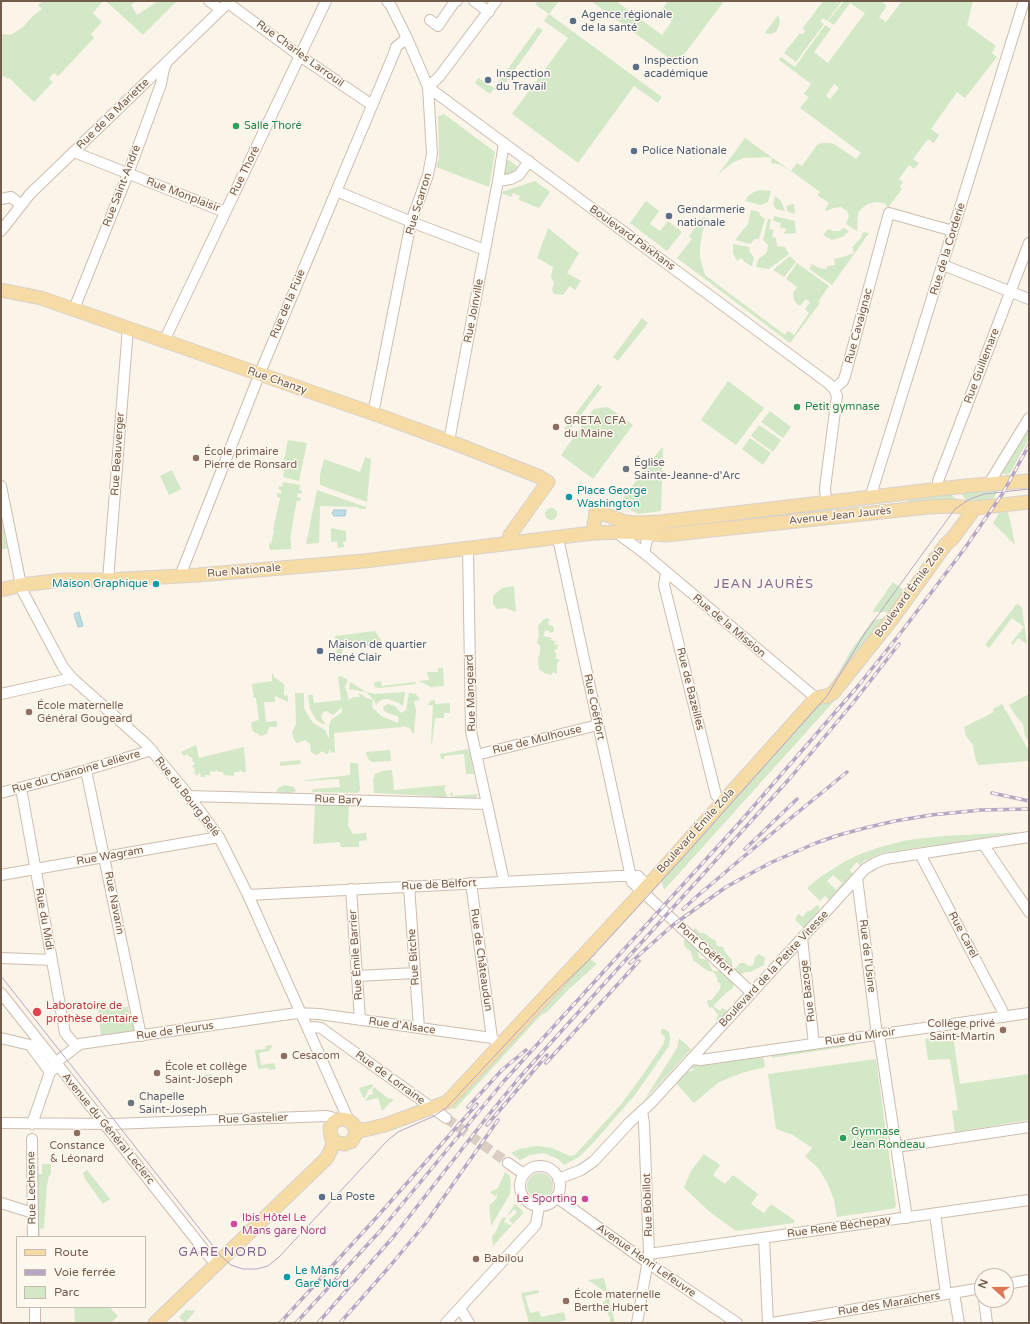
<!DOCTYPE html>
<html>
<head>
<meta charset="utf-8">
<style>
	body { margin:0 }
	#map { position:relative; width:1030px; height:1324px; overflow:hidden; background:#fbf4e8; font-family:"Varela Round",sans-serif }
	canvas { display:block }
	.frame { position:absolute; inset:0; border:2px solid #745c4d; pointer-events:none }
	.legend { position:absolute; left:16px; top:1236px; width:130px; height:72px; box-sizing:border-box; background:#fef8ee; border:1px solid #c7baae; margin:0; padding:5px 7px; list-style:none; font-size:12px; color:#745c4d }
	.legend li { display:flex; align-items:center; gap:8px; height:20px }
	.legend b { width:20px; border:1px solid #c7baae }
	.north { position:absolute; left:974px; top:1268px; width:40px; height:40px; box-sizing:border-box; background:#fef8ee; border:1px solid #c7baae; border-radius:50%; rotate:291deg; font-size:11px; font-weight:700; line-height:16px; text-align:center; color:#745c4d }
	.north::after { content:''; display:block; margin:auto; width:14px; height:18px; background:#de7854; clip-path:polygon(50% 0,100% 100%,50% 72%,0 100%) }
</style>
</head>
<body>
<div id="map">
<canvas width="1030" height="1324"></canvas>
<div class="frame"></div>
<ul class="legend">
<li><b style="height:5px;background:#f6dba4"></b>Route</li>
<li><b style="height:5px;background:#b8a6c5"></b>Voie ferrée</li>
<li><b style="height:11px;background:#d3e8c7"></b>Parc</li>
</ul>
<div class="north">N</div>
</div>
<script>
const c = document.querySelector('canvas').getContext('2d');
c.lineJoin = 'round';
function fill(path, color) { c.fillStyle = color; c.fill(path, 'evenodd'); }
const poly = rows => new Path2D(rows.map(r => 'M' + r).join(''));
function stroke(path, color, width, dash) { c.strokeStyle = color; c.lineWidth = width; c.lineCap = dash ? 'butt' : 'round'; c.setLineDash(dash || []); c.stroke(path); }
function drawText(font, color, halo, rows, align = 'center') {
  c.font = font + ' "Varela Round",sans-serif'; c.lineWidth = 3; c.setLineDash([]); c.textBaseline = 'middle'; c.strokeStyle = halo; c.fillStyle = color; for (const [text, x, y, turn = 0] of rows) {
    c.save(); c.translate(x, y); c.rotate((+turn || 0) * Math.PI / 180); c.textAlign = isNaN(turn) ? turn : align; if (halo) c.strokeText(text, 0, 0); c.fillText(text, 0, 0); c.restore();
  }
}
fill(poly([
	[43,1,103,1,93,13,102,22,91,34,94,38,62,72,58,76,54,73,51,76,49,79,53,82,34,102,9,78,8,79,4,76,1,78,1,34,11,35,23,27,35,14,42,9,38,5],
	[106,1,137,1,131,5,137,15,158,1,177,1,143,35],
	[538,1,559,1,549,14,662,97,658,103,634,86,578,163,512,114,568,38,544,21,549,14,535,4],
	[591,1,616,1,662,35,672,21,660,12,668,1,724,1,677,64],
	[823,1,842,1,827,21,823,18,820,21,824,24,796,62,784,53,800,33,802,35,805,31,803,28],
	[844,1,881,1,887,6,879,17,886,22,902,1,973,1,967,25,996,46,992,53,997,57,965,98,957,92,931,129,939,135,934,143,928,139,913,159,919,163,914,169,909,165,899,179,903,182,900,186,902,189,888,208,885,203,876,202,868,204,862,208,858,213,857,231,846,224,849,216,847,211,841,207,833,208,827,211,825,210,829,203,817,195,820,192,791,171,779,164,771,163,772,157,744,158,734,162,723,170,717,176,745,138,791,171,797,163,802,166,817,145,822,143,829,143,834,144,856,159,861,153,800,108,809,97,804,94,811,84,779,60,781,57,795,67,825,25,831,29,814,52,828,63,865,13,850,3,834,25,828,21],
	[834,84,839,88,830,99,826,96],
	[778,15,780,21,779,26,776,32,770,34,765,33],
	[538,27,543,30,499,92,494,89,490,94,475,83,478,78,494,88],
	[444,114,495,152,489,187,436,167,439,158,438,116],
	[509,160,519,168,518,172,505,177,501,173,505,161],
	[535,181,550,192,539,208,519,200,520,196,513,193,511,197,501,193,504,191],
	[761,190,771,191,768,202,761,205,745,201,748,196,754,192],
	[775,196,781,201,785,211,776,209,773,204],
	[646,201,659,211,650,224,660,231,668,221,682,232,667,251,630,223],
	[794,204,795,214,788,212,786,206],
	[751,210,759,212,760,215,765,219,759,239,755,239,750,244,735,240,748,224],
	[774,216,795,221,796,233,784,234,786,229,780,227,776,229,773,231,772,237,776,238,777,246,785,247,789,254,769,269,756,267,759,258,763,256,767,252,768,245,763,240,768,219,771,219,769,229,774,230,780,227,781,223,773,221],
	[704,217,708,220,703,230,700,246,700,258,705,275,785,335,788,331,794,335,809,313,805,309,810,302,806,299,800,306,796,303,794,299,793,293,797,287,786,279,797,263,829,286,818,302,820,303,790,343,677,258,692,239,689,236,702,218],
	[548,228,579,253,567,273,581,281,575,290,570,286,563,295,554,294,553,292,552,289,554,283,551,277,553,267,537,258],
	[844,228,849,231,844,236,839,238,832,240,823,235,828,229,834,231,839,231],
	[863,232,869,233,832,285,809,269,812,264,819,268,827,269,827,266,835,265,834,259,843,257,854,253,852,247,861,238],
	[733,244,749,247,750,253,754,257,752,266,746,263,741,258,737,261,733,253],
	[790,256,796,262,784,277,773,270],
	[642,318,648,323,618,361,613,357],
	[728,381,764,408,736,445,701,420],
	[598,384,602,387,568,432,564,429],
	[608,407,633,425,593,479,561,455,594,409],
	[770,411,791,427,783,438,761,422],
	[1029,422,1029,438,1013,468,1009,474,999,474],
	[759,425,781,440,773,452,751,436],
	[750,438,771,453,763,465,742,449],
	[288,440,307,443,299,481,283,477,284,470,282,470],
	[662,447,663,448,661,511,638,514,626,507,626,504,622,502,623,498],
	[365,457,371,459,367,502,320,485,320,475,324,459,360,472],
	[172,470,181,489,169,495,160,476],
	[283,482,300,485,299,490,302,491,301,494,298,493,297,497,301,498,300,501,297,501,295,510,290,539,291,540,291,549,270,550,270,548,269,548,269,543,271,544,274,530,273,530,280,498,277,497,277,493,281,494,281,490,278,489,279,486,282,487],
	[1003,483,988,507,973,508,960,493],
	[317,490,366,507,366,509,359,509,358,507,320,506,319,543,306,544],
	[948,492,958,501,957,502,944,499,907,505,909,497],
	'545 514a6 6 0 1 1 12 0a6 6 0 1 1-12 0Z',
	[1008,512,1013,534,1015,545,993,523,999,513],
	[1,516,7,548,1,550],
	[331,528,346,531,346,541,343,542,344,547,338,548,337,541,331,542],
	[893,582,909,594,892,609,887,612,872,612],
	[514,586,516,612,505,608,497,609,493,604,493,596,502,588],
	[1018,604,1022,608,1027,644,1018,638,1013,645,1011,643,1024,627,1012,618,989,648,985,645,1016,605],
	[890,617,829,689,852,649,873,620],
	[547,618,551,620,548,621,549,626,552,625,554,629,553,632,550,633,548,630,545,631,543,636,552,638,551,640,557,642,554,642,555,645,558,644,557,649,554,650,555,653,557,654,556,656,556,659,559,659,559,661,557,664,557,674,553,672,551,675,544,673,539,669,538,659,540,653,540,646,537,643,539,634,538,626,543,620],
	[375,631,382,642,381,645,344,648,342,652,341,663,338,664,335,636],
	[438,668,443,668,444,686,431,687,419,681,429,680,427,672,438,672],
	[272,673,275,678,284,684,284,695,288,696,288,702,275,696,275,702,264,702,266,722,277,721,277,727,269,727,267,734,261,736,253,731,251,726,252,722,259,720,256,698,254,698,252,684,272,681],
	[341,676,348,680,345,687,348,696,348,700,354,697,360,697,358,694,363,695,366,698,373,700,372,707,381,716,398,723,399,717,386,712,383,709,384,706,388,704,395,706,401,713,406,710,409,693,416,694,420,700,414,701,416,710,414,733,412,733,410,728,402,726,402,727,334,733,335,752,331,753,330,749,328,754,326,754,322,751,319,754,316,755,311,752,310,744,305,740,297,743,294,740,292,733,296,724,295,693,304,693,304,708,308,715,313,723,325,730,329,739,329,726,331,720,342,712,342,707,333,715,326,711,323,712,321,718,325,723,325,725,323,724,316,720,310,709,308,695,313,695,314,703,341,700,338,677],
	[381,681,382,686,415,682,416,684,379,688,375,687,374,684,375,682],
	[350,682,366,692,375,694,405,692,403,706,399,703,388,699,383,699,378,702,376,705,374,700,366,692,349,689],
	[1029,694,1029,742,1025,736,1023,724,1016,716,1009,705],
	[434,700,435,700,435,704,450,703,450,713,444,713,444,718,437,718,435,719,432,744,431,744,433,705,428,705,428,704,430,701],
	[835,700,664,890,659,874,808,706],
	[1002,704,1029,751,1029,761,979,765,976,761,973,745,966,736,964,727,994,712,993,709],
	[196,745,199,758,244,747,246,772,242,772,240,770,239,772,234,772,234,776,224,775,223,772,219,772,216,770,215,772,210,771,210,775,205,775,205,777,200,777,201,775,199,773,197,776,194,772,195,770,192,766,195,764,192,760,193,758,190,757,187,754,184,756,181,752],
	[469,749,474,774,466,774,464,754,444,756,444,759,441,759,440,754],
	[390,750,391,761,373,762,369,760,367,756,366,752],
	[300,760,301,764,280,766,280,762],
	[350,763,356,763,358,764,360,790,358,793,312,792,313,789,340,787,339,779,304,781,305,780,350,775],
	[392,770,394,790,446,785,444,790,446,792,447,796,441,800,434,798,433,796,374,793,373,780,375,774,382,771],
	[285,785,294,787,296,791,289,795,282,794,276,792,278,788],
	[452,791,453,796,478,794,476,798,453,797,450,795],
	[315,804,349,805,348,826,353,834,366,833,367,840,359,841,359,847,341,847,340,842,313,844],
	[1022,832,883,853,864,861,860,865,857,862,850,870,853,874,829,900,825,896,820,901,807,888,820,877,844,862,858,855,880,847,908,840,944,836],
	[833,875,842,883,836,890,827,881],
	[817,905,819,906,819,910,804,928,795,920,798,914,803,917,808,910,810,911],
	[695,928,700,933,704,933,712,939,715,940,717,946,723,947,725,952,732,960,732,969,722,957,716,953,714,949,707,944,700,936,693,931],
	[686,938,698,950,699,958,707,960,713,971,721,971,734,983,733,988,726,993,713,1006,720,1011,722,1008,728,1011,718,1022,716,1020,718,1015,712,1007,709,1008,707,1002,708,1000,712,1000,720,989,721,984,718,983,717,977,713,972,708,971,693,960,691,952,685,947,684,944,684,941],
	[759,954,765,958,764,965,750,972,745,972,742,974,739,974,733,969,736,968,740,963,744,963,749,966,753,965,755,957],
	[586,956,597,964,568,990,547,1012,541,1015,454,1110,449,1103],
	[98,1007,128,1007,130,1018,135,1018,136,1032,101,1037],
	[661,1029,665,1029,669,1032,670,1038,669,1046,635,1095,593,1143,579,1157,564,1165,558,1159,544,1153,530,1155,520,1160,511,1153,520,1149,536,1146,552,1148,570,1156,575,1155,623,1102,644,1073,663,1045,665,1038,664,1036,661,1034],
	[953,1036,960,1084,1029,1074,1029,1120,955,1132,952,1111,958,1110,950,1059,928,1060,925,1039],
	[679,1038,691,1049,643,1102,677,1048],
	[854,1042,856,1045,771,1058,773,1054],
	[273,1045,269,1051,259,1053,261,1065,274,1063,276,1069,269,1070,268,1068,258,1069,255,1050,266,1049,265,1046],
	[763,1054,765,1067,742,1073,719,1082,694,1103,676,1083,686,1072,695,1070,690,1068,694,1064],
	[876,1059,896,1205,895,1208,890,1209,837,1217,834,1200,827,1182,818,1168,805,1156,812,1148,793,1135,776,1129,768,1074],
	[212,1074,212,1077,206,1084,200,1082,200,1079,204,1077,204,1075],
	[372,1084,373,1086,371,1089,368,1090,367,1094,364,1099,359,1088],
	[374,1087,389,1099,390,1098,392,1099,394,1099,382,1111,378,1098,365,1101,369,1095,373,1094,372,1090],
	[704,1154,720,1165,713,1175,725,1184,733,1175,758,1194,751,1204,764,1213,771,1204,794,1220,794,1223,736,1231,711,1213,684,1188,691,1171],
	[42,1164,51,1164,51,1174,49,1176,47,1185,44,1228,40,1229,40,1237,37,1237,36,1174,42,1174],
	[87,1170,110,1199,103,1204,85,1179,83,1173],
	[505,1172,509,1175,511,1181,510,1194,491,1226,489,1206,497,1198,497,1194,495,1196,490,1192,498,1188],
	'527 1186a13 13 0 1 1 26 0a13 13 0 1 1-26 0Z',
	[515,1204,522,1210,519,1214,522,1211,524,1212,513,1224,509,1220,517,1212,514,1209,509,1215,508,1214],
	[506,1217,506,1218,504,1222,505,1223,507,1222,507,1224,512,1225,493,1246,492,1236,495,1233,502,1218],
	[602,1278,604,1278,607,1290,604,1291,588,1280],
	[539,1290,539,1293,525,1296,530,1313,539,1311,541,1317,564,1312,566,1320,554,1323,529,1323,521,1293],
	[606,1299,609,1299,615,1323,610,1323,610,1318,604,1307,603,1303],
	[74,1307,112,1307,111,1309,118,1316,111,1323,75,1323],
	[186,1310,195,1311,185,1323,179,1317]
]), '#d3e8c7');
const water = poly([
	[334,510,346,510,345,516,334,516,332,513,334,510],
	[79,612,83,626,78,627,74,614,79,612]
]);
fill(water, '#bddde4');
stroke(water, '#a4ccd5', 1);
stroke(poly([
	[446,1118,508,1163]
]), '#d9cec1', 10, [10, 5]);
const minor = poly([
	[209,1,221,10],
	[474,1,489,12],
	[228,3,300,56,372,105],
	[430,20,438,26,455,1,457,1],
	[428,87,828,383,834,389,837,396,825,488,826,502],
	[428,87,439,77,496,1],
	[74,152,225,212],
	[498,181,511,179,519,175,529,161],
	[336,191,414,223,485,250],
	[1,199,11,197,21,205],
	[1,231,30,194,230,1],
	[943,265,1029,299],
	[74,309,128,174,161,84,164,68,167,62],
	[164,341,326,1],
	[834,389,843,381,845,376,889,213,953,231],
	[373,414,411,222,428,175,432,154,428,87,407,38,391,6,387,1],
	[449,441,498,181,504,143],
	[988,485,1029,418],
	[1,486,22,590,63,667,72,678,147,745,186,792,219,837,248,895,349,1121],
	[938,489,938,481,1029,243],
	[870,498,1024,1],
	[655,530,647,540,644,553,816,698],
	[617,533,644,553],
	[558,538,632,882,752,993],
	[468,548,471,731,504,881],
	[666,573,664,585,716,795,723,802],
	[180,576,262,368,395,51,396,47,407,38],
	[108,580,128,328],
	[1,694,72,678],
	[476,755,598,725],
	[86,770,141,1036],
	[21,788,65,1033,76,1046],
	[1,793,86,770,152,750],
	[189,796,487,804],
	[983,844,1029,912],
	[920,854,1002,1010,1004,1017],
	[1,875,219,837],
	[857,878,877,1035],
	[471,883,492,1038],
	[409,886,419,1028],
	[351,889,360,1020],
	[248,895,619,876,638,876,648,886],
	[802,938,814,1044],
	[1,958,52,960],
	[357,976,415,973],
	[1,993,216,1265],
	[308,1029,314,1027,321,1028,446,1118],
	[879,1035,907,1218],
	[1,1038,30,1045,50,1072],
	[691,1059,701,1060,1029,1013],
	[55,1063,80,1044,297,1013,319,1014,492,1038,500,1045],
	[1,1123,112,1124,327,1116,331,1117,335,1121],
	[32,1124,50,1072,58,1066],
	[32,1139,33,1237],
	[896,1147,1029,1127],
	[508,1163,524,1174],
	'520 1186a20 20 0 1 1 40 0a20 20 0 1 1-40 0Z',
	[558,1179,581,1170,594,1161,630,1122,652,1102,865,869,875,863,885,859,1029,837],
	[556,1197,648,1263,737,1323],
	[1,1203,33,1213],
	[935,1214,946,1294],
	[764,1238,768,1323],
	[649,1254,1029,1200],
	[1006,1284,1029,1280],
	[954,1293,959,1323],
	[984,1300,987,1323],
	[35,1307,35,1323],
	[460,1308,469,1323],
	[446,1323,533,1228,536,1224,539,1206],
	[637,1323,649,1254,644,1123,642,1111],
	[772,1323,982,1288]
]);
const major = poly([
	[1,290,41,298,386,418,459,445,540,477,548,482,510,535,511,543],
	[593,533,596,511,625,522,639,523,660,522,965,486,1029,481],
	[1,590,21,585,63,580,108,580,198,575,364,561,593,533,626,532,665,535,928,507,951,506,975,508,1029,502],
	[356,1129,364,1130,385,1125,447,1102,450,1099,643,891,816,698,827,696,833,693,892,619,946,544,952,539,975,508],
	[345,1144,337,1143,331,1137,330,1128,333,1123,337,1120,341,1119,348,1120,354,1125,356,1134,351,1142],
	[155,1323,326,1159,331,1150,333,1141]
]);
stroke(minor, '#cdbdae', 12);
stroke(major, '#d8d1cd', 15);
stroke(minor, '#fff', 10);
stroke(major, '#f6dba4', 13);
stroke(poly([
	[1,976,221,1256,231,1265,243,1269,257,1269,268,1266,279,1257,388,1140,398,1132,434,1116,446,1108,546,1001,593,956,686,854,827,696,865,633,955,509,970,499,984,494,1029,489]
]), '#b8a6c5', 1);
const rail = poly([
	[992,793,1029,801],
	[745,849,797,799],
	[702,892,742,858,847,772],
	[683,909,705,889],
	[630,963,673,925,726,887,770,863,816,843,839,835,865,828,895,821,931,815,981,810,1029,809],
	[546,1063,639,961],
	[468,1107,502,1070,526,1050],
	[487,1125,547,1055],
	[280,1323,376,1218,477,1104],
	[296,1323,380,1231,504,1081,740,822,858,686,899,635,965,548,1003,493,1029,445],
	[318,1323,394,1236,491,1112,519,1078,791,777,853,703,899,644],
	[340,1323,390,1266,425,1224,498,1120]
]);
stroke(rail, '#b8a6c5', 3.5);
stroke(rail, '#fef8ee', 2, [6]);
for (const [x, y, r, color] of [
	[573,21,4,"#5c6f8a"],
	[636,67,4,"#5c6f8a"],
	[488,80,4,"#5c6f8a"],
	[236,126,4,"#2e9e5b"],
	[634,151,4,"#5c6f8a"],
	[669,216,4,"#5c6f8a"],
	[797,407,4,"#2e9e5b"],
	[556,427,4,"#8d6e63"],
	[196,458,4,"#8d6e63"],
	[626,469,4,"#6b7280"],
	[569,497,4,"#0f9aa8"],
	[156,584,4,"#0f9aa8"],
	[320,651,4,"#5c6f8a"],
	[29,712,4,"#8d6e63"],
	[37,1012,5,"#e0444e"],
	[1003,1030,4,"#8d6e63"],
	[284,1056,4,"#8d6e63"],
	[157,1073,4,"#8d6e63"],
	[131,1103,4,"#6b7280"],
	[77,1133,4,"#8d6e63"],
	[843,1138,4,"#2e9e5b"],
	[322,1197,4,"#5c6f8a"],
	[585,1199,4,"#d1479c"],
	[234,1224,4,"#d1479c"],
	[476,1259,4,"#8d6e63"],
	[287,1277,4,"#0f9aa8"],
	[566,1301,4,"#8d6e63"]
]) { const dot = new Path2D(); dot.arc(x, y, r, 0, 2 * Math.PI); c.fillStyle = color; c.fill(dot); stroke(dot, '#fef8ee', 1.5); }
drawText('11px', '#4e5e75', '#fef8ee', [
	["Agence régionale",581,15],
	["de la santé",581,28],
	["Inspection",644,61],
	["académique",644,74],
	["Inspection",496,74],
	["du Travail",496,87],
	["Police Nationale",642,151],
	["Gendarmerie",677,210],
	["nationale",677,223],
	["Maison de quartier",328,645],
	["René Clair",328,658],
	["La Poste",330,1197]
], 'left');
drawText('11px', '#745c4d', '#fef8ee', [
	["Rue Charles Larrouil",300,54,36],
	["Rue de la Mariette",113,114,-44],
	["Rue Thoré",245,171,-64],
	["Rue Saint-André",122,186,-69],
	["Rue Monplaisir",183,195,21],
	["Rue Scarron",419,204,-73],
	["Boulevard Paixhans",632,238,36],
	["Rue de la Corderie",948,249,-73],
	["Rue de la Fuie",288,304,-67],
	["Rue Joinville",474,311,-79],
	["Rue Cavaignac",859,326,-75],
	["Rue Guillemare",982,366,-69],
	["Rue Chanzy",277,381,19],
	["Rue Beauverger",118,454,-86],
	["Avenue Jean Jaurès",840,516,-6],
	["Rue Nationale",244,571,-5],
	["Boulevard Émile Zola",910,592,-54],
	["Rue de la Mission",729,626,40],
	["Rue de Bazeilles",690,689,76],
	["Rue Mangeard",471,693,-92],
	["Rue Coëffort",594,707,78],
	["Rue de Mulhouse",537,740,-14],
	["Rue du Chanoine Lelièvre",76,772,-16],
	["Rue du Bourg Belé",187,797,52],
	["Rue Bary",338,800,2],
	["Boulevard Émile Zola",696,831,-48],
	["Rue Wagram",110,856,-10],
	["Rue de Belfort",439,885,-3],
	["Rue Navarin",114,903,79],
	["Rue du Midi",44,919,80],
	["Rue Carel",963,935,62],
	["Pont Coëffort",705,949,42],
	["Rue Émile Barrier",356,955,-94],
	["Rue de l'Usine",867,956,83],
	["Rue Bitche",414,957,-94],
	["Rue de Châteaudun",481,960,82],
	["Boulevard de la Petite Vitesse",774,969,-47],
	["Rue Bazoge",808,991,-97],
	["Rue d'Alsace",402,1026,8],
	["Rue de Fleurus",175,1031,-8],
	["Rue du Miroir",860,1037,-8],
	["Rue de Lorraine",390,1078,36],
	["Rue Gastelier",253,1119,-2],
	["Avenue du Général Leclerc",108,1129,51],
	["Rue Lechesne",32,1188,-91],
	["Rue Bobillot",648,1205,-92],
	["Rue René Béchepay",839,1227,-8],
	["Avenue Henri Lefeuvre",646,1261,35],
	["Rue des Maraîchers",889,1304,-9]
]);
drawText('11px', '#27864d', '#fef8ee', [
	["Salle Thoré",244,126],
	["Petit gymnase",805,407],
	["Gymnase",851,1132],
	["Jean Rondeau",851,1145]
], 'left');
drawText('11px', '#785e54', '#fef8ee', [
	["GRETA CFA",564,421],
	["du Maine",564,434],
	["École primaire",204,452],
	["Pierre de Ronsard",204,465],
	["École maternelle",37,706],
	["Général Gougeard",37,719],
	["Collège privé",995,1024,"right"],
	["Saint-Martin",995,1037,"right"],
	["Cesacom",292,1056],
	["École et collège",165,1067],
	["Saint-Joseph",165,1080],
	["Constance",77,1146,"center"],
	["& Léonard",77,1159,"center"],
	["Babilou",484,1259],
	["École maternelle",574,1295],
	["Berthe Hubert",574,1308]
], 'left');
drawText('11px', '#5b616d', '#fef8ee', [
	["Église",634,463],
	["Sainte-Jeanne-d'Arc",634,476],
	["Chapelle",139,1097],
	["Saint-Joseph",139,1110]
], 'left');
drawText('11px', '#0d838f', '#fef8ee', [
	["Place George",577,491],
	["Washington",577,504],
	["Maison Graphique",148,584,"right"],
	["Le Mans",295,1271],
	["Gare Nord",295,1284]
], 'left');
drawText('11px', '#be3a42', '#fef8ee', [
	["Laboratoire de",46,1006],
	["prothèse dentaire",46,1019]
], 'left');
drawText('11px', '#b23c85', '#fef8ee', [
	["Le Sporting",577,1199],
	["Ibis Hôtel Le",242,1218,"left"],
	["Mans gare Nord",242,1231,"left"]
], 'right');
c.letterSpacing = '1px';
drawText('13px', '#836590', '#fef8ee', [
	["JEAN JAURÈS",764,585],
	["GARE NORD",223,1253]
]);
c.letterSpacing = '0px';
</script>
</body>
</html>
